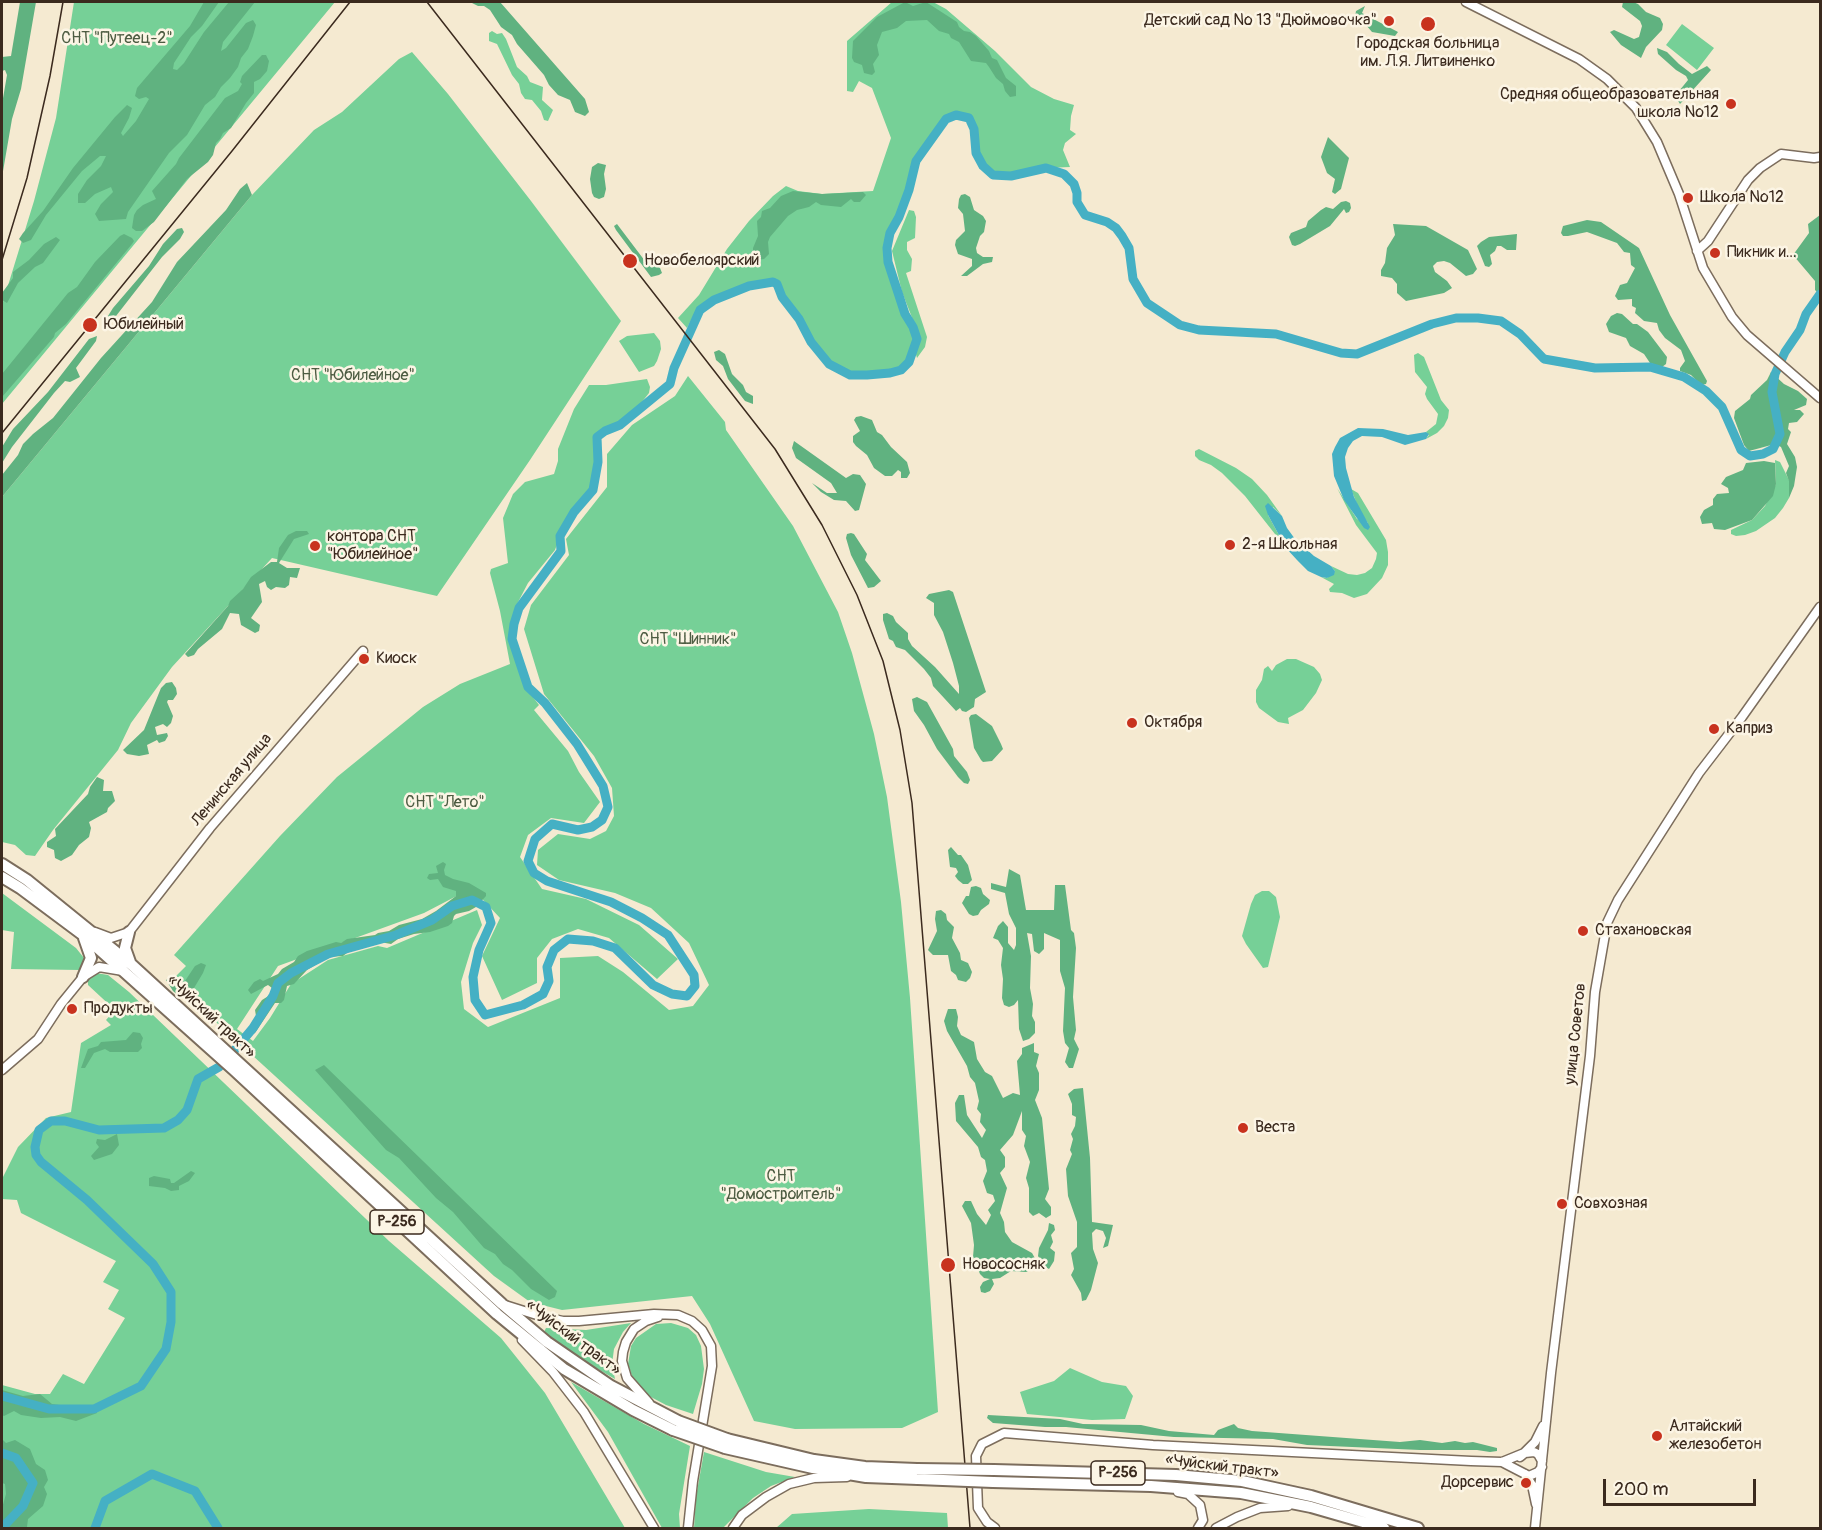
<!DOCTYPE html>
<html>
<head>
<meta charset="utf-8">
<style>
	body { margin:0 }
	#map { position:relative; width:1822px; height:1530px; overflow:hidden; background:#f5ead1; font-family:Pangolin,sans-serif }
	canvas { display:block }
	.frame { position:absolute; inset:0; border:3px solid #3b2a1e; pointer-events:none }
	.scale { position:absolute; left:1603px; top:1479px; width:153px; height:27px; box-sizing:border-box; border:3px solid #3b2a1e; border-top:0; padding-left:8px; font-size:18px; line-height:21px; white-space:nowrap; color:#3b2a1e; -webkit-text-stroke:4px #fcf5e5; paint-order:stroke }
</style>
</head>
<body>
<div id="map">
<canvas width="1822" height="1530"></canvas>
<div class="frame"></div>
<div class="scale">200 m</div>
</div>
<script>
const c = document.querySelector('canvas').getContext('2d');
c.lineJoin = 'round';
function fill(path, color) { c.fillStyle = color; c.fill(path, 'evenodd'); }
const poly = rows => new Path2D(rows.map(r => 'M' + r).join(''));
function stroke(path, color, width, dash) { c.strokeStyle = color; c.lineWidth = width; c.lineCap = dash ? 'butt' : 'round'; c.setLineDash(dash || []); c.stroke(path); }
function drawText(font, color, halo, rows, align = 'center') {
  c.font = font + ' Pangolin,sans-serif'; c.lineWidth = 5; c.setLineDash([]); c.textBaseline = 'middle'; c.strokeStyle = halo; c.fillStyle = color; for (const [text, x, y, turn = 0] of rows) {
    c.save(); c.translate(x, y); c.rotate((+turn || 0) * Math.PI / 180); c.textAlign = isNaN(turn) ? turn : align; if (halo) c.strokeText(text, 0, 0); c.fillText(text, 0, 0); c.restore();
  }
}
fill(poly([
	[74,2,335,2,2,404,2,305,34,201,56,118],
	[892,2,933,2,946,9,995,51,1031,87,1054,99,1074,105,1071,116,1070,130,1076,134,1065,143,1063,150,1070,167,1046,168,1011,176,993,175,983,166,976,153,972,125,969,118,956,115,946,119,916,161,899,217,890,233,887,248,888,262,905,314,913,327,917,339,909,362,901,370,890,373,850,375,826,360,811,342,799,319,782,297,777,284,773,282,749,286,714,300,710,299,698,307,687,328,678,318,699,295,727,249,749,221,773,196,786,186,798,191,822,194,873,191,891,138,872,88,859,81,853,92,847,91,847,41],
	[1682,24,1714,48,1697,70,1666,45],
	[492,31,497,34,502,33,506,39,517,67,527,76,530,82,543,87,542,100,553,110,548,121,544,120,541,111,532,100,525,99,521,93,519,84,512,75,497,44,489,41,489,33],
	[412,52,448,94,531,201,621,321,530,460,437,596,272,558,172,667,131,723,118,750,53,830,35,856,26,855,15,845,2,842,2,497,252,195,314,130,342,112,399,59],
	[909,210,914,211,916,217,915,238,907,242,907,250,912,259,911,271,906,273,927,337,925,347,917,358,915,351,920,338,902,292,892,251],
	[654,333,660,341,661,349,657,361,654,366,639,372,619,341,627,336],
	[1418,353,1424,357,1441,400,1449,410,1448,418,1444,426,1437,433,1426,439,1429,435,1426,432,1436,424,1438,414,1427,399,1425,394,1427,387,1415,372,1414,355],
	[688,376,725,422,726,430,793,526,838,612,852,653,874,734,887,797,901,902,910,998,938,1412,902,1428,795,1429,754,1421,710,1324,692,1296,562,1310,530,1302,494,1276,171,981,186,966,174,955,280,836,337,777,423,707,460,684,510,664,500,611,490,573,491,569,508,563,503,518,513,494,525,482,554,474,558,461,558,449,574,409,589,385,606,385,647,379,650,387,649,393,634,412,620,425,605,431,597,437,598,462,593,490,574,512,560,536,555,550,528,583,516,606,510,630,529,692,539,705,534,710,568,751,579,772,600,802,584,823,551,818,528,835,520,857,542,889,586,899,639,925,678,959,657,979,609,938,578,929,552,939,537,958,537,983,502,1000,482,956,500,918,472,888,424,913,278,966,237,1029,253,1041,270,1018,291,984,328,960,378,946,387,948,477,910,482,925,473,943,461,982,464,1009,488,1027,560,998,560,958,598,956,623,972,669,1010,693,1006,709,985,689,943,651,908,615,893,559,880,537,865,538,850,558,834,590,839,606,831,614,816,612,788,594,756,544,694,524,629,531,605,569,555,566,539,607,487,607,454,632,425,675,396],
	[1199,449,1236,468,1252,479,1267,495,1282,516,1273,507,1268,515,1286,548,1245,496,1222,473,1211,465,1199,460,1195,456,1195,451],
	[1775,460,1780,462,1789,480,1789,498,1783,508,1775,518,1756,531,1745,535,1736,536,1731,534,1731,530,1752,520,1765,506,1776,484],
	[1337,488,1357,519,1368,523,1361,514,1351,489,1358,493,1386,540,1388,552,1388,565,1382,578,1367,594,1354,598,1342,593,1330,592,1329,589,1334,584,1321,577,1327,578,1335,571,1331,566,1348,574,1357,575,1365,573,1372,568,1376,559,1377,553,1356,525],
	[1287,659,1296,659,1314,667,1320,674,1322,680,1316,693,1303,710,1288,718,1289,724,1278,722,1259,708,1256,702,1256,690,1262,680,1264,669,1268,666,1272,671,1276,665],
	[1262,891,1269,891,1276,897,1280,917,1268,967,1263,968,1246,944,1242,936,1251,904,1255,895],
	[2,893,76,948,84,958,80,970,11,969,14,932,2,930],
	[96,973,108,975,129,992,389,1241,501,1338,545,1393,625,1528,2,1528,2,1385,35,1394,50,1394,63,1374,84,1384,125,1318,108,1309,119,1290,103,1282,116,1261,21,1213,17,1200,2,1199,2,1179,18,1147,46,1118,71,1112,81,1043,111,1025,106,1020,115,1010,88,985,88,977],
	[631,1323,623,1332,614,1349,612,1364,615,1379,570,1353,544,1332,546,1328,586,1330],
	[671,1323,688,1328,696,1335,701,1346,704,1369,702,1384,693,1414,666,1405,649,1396,632,1376,628,1364,631,1346,636,1338,656,1324],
	[1070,1368,1102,1382,1126,1386,1133,1396,1125,1419,1092,1420,1027,1414,1020,1392,1054,1381],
	[571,1382,644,1424,690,1446,679,1514,680,1528,662,1528,608,1432],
	[704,1452,766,1472,795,1477,771,1486,753,1498,723,1528,694,1528,696,1497],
	[869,1509,947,1513,948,1528,776,1528,792,1514]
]), '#76d097');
fill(poly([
	[20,2,36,2,21,89,12,119,2,177,2,104,7,75,5,70,2,71,2,57,11,56],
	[204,2,219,2,202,26,191,37,174,63,173,69,177,70,184,63,204,32,229,2,255,2,223,42,221,51,226,48,246,23,253,20,256,25,253,36,248,49,241,58,238,67,230,78,221,87,215,97,205,105,187,135,169,153,128,212,126,219,99,221,95,214,101,204,113,192,111,187,95,194,85,203,78,203,78,194,87,180,101,166,106,156,100,156,82,171,46,215,31,240,23,243,19,239,23,233,43,211,73,168,115,117,127,105,132,108,129,118,121,133,123,136,136,121,149,99,146,97,139,99,135,96,137,88,190,26],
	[470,2,500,2,585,99,589,112,585,116,575,112,570,100,558,95,549,85,544,75,517,44,512,35,501,27,490,10,484,6,478,6],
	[905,2,913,6,926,2,957,22,959,27,964,31,970,32,976,36,989,51,992,58,997,60,1006,78,1016,86,1016,96,1010,97,1005,91,1003,84,996,78,989,67,986,63,971,61,959,42,951,38,949,34,939,31,927,20,906,21,897,28,882,32,877,45,879,55,873,64,875,72,872,75,864,73,862,65,854,62,852,58,853,41,877,17],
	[1623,2,1633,2,1638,4,1646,12,1660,18,1663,24,1662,30,1646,47,1641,58,1621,45,1610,32,1614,30,1634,39,1639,37,1642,26,1640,21,1622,7],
	[1365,6,1362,13,1398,32,1395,36,1372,32,1366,25,1358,21,1355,17,1356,11],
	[1657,48,1667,52,1679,64,1692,74,1707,66,1711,70,1680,104,1675,96,1688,80,1686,76,1676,70,1658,54],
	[262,55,266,55,269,61,267,71,260,79,254,82,254,93,246,103,231,128,223,133,220,139,216,143,213,155,208,162,187,179,154,222,142,231,136,231,132,228,134,215,137,210,143,205,156,199,152,191,176,164,179,158,225,98,238,91,242,84,240,82,242,76],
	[1328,137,1349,158,1341,189,1335,194,1332,192,1335,179,1327,173,1321,157],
	[598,163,606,165,604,174,606,189,604,197,599,199,594,197,592,193,590,179,592,167],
	[247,183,252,195,2,497,2,475,18,455,23,444,33,434,53,418,101,358,152,302,177,262,226,210,240,189],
	[793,191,822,194,863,192,866,195,860,202,854,202,851,199,841,207,821,205,816,202,809,207,797,210,788,216,770,237,768,242,769,254,764,259,757,260,753,256,753,248,758,236,757,221,761,217,762,211,770,208,781,196],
	[965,194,970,197,974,210,983,216,986,221,984,232,980,236,976,248,977,253,983,257,993,257,992,262,983,264,967,276,961,276,972,266,972,259,958,254,955,245,956,240,965,231,963,214,958,208,959,199,961,195],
	[1346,201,1350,203,1351,208,1349,212,1346,213,1344,209,1330,226,1300,244,1295,246,1292,245,1289,237,1291,233,1306,227,1308,221,1321,210,1326,207,1333,209,1341,202],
	[1820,215,1820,295,1815,290,1815,281,1793,255,1809,233,1808,224],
	[1587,220,1601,222,1639,248,1670,315,1707,381,1706,384,1701,385,1691,375,1680,371,1680,368,1685,361,1681,350,1665,338,1659,330,1657,323,1644,321,1635,313,1636,308,1632,306,1632,299,1618,300,1615,296,1620,285,1627,283,1635,268,1631,265,1630,253,1624,252,1617,243,1587,232,1568,236,1563,236,1561,233,1563,226],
	[617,224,645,261,655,263,660,268,662,273,659,275,651,277,616,230,614,226],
	[1393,224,1426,226,1468,250,1477,269,1473,274,1466,276,1450,263,1444,261,1437,262,1433,266,1435,272,1447,281,1452,288,1444,293,1406,301,1397,293,1397,284,1392,278,1381,276,1381,270,1385,263,1387,248,1395,235],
	[182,228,184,232,180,239,162,257,116,316,110,318,108,316,113,308,149,266,163,244,177,229],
	[124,234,132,238,134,241,132,244,66,324,55,333,54,337,2,397,2,374,68,293,77,287,95,262,120,236],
	[1517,234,1516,250,1507,250,1501,246,1497,246,1495,251,1490,255,1492,264,1489,267,1485,266,1477,246,1481,242,1489,237],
	[56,237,60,240,43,263,35,267,18,283,7,303,2,300,2,293,13,278,13,272,29,260,44,244],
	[1617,313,1622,314,1633,324,1637,324,1648,332,1667,357,1666,364,1662,367,1650,363,1644,354,1630,346,1626,338,1609,332,1606,324,1611,316],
	[97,336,96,341,76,368,80,377,70,382,65,381,54,393,12,447,2,463,2,447,13,429,48,392,89,339],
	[719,350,725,354,732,374,743,385,746,392,753,396,753,404,745,401,728,379,723,366,716,360,714,352],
	[1771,372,1784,384,1798,391,1807,399,1806,405,1794,410,1800,410,1804,414,1797,422,1789,423,1788,429,1791,432,1787,444,1795,457,1797,467,1794,486,1789,498,1789,481,1786,473,1789,466,1781,447,1775,444,1749,451,1744,445,1734,418,1735,411,1750,399,1751,395,1767,380],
	[861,416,872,420,877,432,882,435,891,447,907,462,910,473,907,478,901,478,901,472,898,470,892,476,885,476,874,468,867,455,856,446,853,442,853,436,860,431,854,420,856,417],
	[794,441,846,478,853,474,860,475,866,484,859,510,855,511,846,501,834,500,821,492,812,483,827,493,837,493,831,483,796,458,792,448],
	[1764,461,1775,463,1776,484,1773,496,1752,520,1725,530,1714,529,1712,523,1702,524,1700,517,1704,510,1713,505,1713,499,1717,494,1729,493,1728,488,1721,484,1726,477,1743,470,1746,463],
	[296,531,307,531,309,534,294,539,279,563,287,568,300,568,297,578,290,577,289,585,285,588,276,587,271,590,267,587,265,581,259,584,262,602,251,618,260,625,259,631,255,633,241,625,239,614,230,613,222,629,198,649,194,655,188,657,185,654,228,606,230,601,243,589,251,577,271,562,277,562,279,548,288,535],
	[851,533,854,534,867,554,865,560,881,581,874,587,868,588,851,555,846,538,847,534],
	[949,590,953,592,986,692,975,699,974,707,966,712,962,711,960,708,956,711,933,686,931,678,924,669,905,650,896,647,893,641,889,639,883,620,883,614,887,613,893,616,896,622,908,633,908,639,912,646,935,667,959,694,959,686,953,663,943,632,934,615,934,603,926,598,929,594],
	[172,682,176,688,177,694,173,700,168,700,167,702,173,716,171,723,167,727,163,724,155,727,157,735,167,733,168,736,165,741,159,743,157,740,147,745,149,754,139,756,127,754,123,750,144,730,161,688,166,683],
	[917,697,927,702,953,749,954,756,967,772,970,780,968,784,964,783,958,777,937,749,924,725,914,711,912,699],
	[976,714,992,726,1001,744,1003,749,992,761,983,762,981,760,974,748,969,718,971,715],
	[97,777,104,780,103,791,112,791,115,801,108,808,107,812,89,822,91,828,89,837,79,845,72,855,61,861,55,858,54,850,47,847,47,842,56,836,55,829,88,794,90,787],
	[951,847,958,855,961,855,968,865,972,880,968,884,963,884,958,880,955,876,958,872,956,868,950,867,948,850],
	[443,862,446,864,444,870,445,875,453,879,469,883,486,893,486,896,476,907,469,911,456,914,454,916,452,923,448,926,430,932,414,934,398,939,391,944,380,942,361,949,351,950,343,956,329,957,307,970,294,984,287,986,284,1000,281,1003,275,1003,255,1033,251,1035,248,1029,256,1016,255,1010,262,1000,270,995,272,988,268,985,251,994,248,990,254,982,260,979,263,981,278,974,282,969,294,962,298,956,307,951,336,942,341,943,347,939,375,935,378,933,389,931,399,925,422,919,436,911,456,896,456,891,443,887,438,879,430,880,427,878,429,874,438,873,436,866],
	[1009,869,1020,875,1026,910,1054,910,1055,885,1065,885,1071,930,1074,933,1076,948,1073,997,1076,1030,1074,1039,1079,1049,1073,1068,1069,1068,1065,1062,1069,1048,1065,1043,1063,1031,1065,988,1060,971,1060,940,1044,933,1044,949,1039,954,1034,951,1032,934,1027,933,1031,956,1030,988,1033,1004,1032,1016,1035,1022,1035,1033,1029,1039,1023,1041,1019,1029,1018,1000,1014,1005,1009,1007,1004,1005,1002,998,1003,979,1001,965,1003,948,998,940,993,938,998,926,1003,921,1008,927,1008,943,1014,950,1016,945,1016,928,1009,914,1005,893,991,889,991,883,1006,887],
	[976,886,981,888,983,894,990,900,989,904,981,910,978,915,973,916,969,914,962,903,966,896,969,896,971,887],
	[941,910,946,914,947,920,954,927,952,938,960,953,961,960,968,963,972,972,970,978,966,982,958,980,956,975,951,971,948,955,933,955,928,950,937,931,935,919,936,911],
	[201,963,206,965,203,973,191,993,185,996,180,997,173,991,166,980,170,978,180,982,185,981,195,966],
	[948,1009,956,1009,958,1017,957,1026,961,1035,974,1042,977,1059,985,1072,992,1076,1003,1098,1013,1093,1020,1095,1017,1061,1022,1054,1022,1048,1034,1043,1034,1052,1039,1054,1036,1066,1039,1073,1039,1090,1035,1100,1042,1118,1049,1189,1045,1199,1051,1207,1051,1215,1046,1218,1039,1213,1033,1216,1029,1212,1029,1188,1026,1178,1030,1162,1024,1146,1026,1136,1022,1130,1022,1111,1013,1135,1000,1150,1005,1157,1005,1167,1000,1173,1007,1188,1000,1213,1004,1222,1005,1232,1012,1242,1032,1253,1036,1260,1033,1269,1026,1272,1011,1271,1000,1278,992,1279,994,1284,990,1291,985,1293,981,1292,980,1287,983,1282,990,1279,984,1278,980,1274,973,1257,974,1245,971,1223,962,1206,965,1201,971,1201,977,1214,986,1225,991,1215,988,1210,995,1201,993,1195,987,1193,983,1181,987,1171,985,1160,981,1157,978,1147,956,1121,955,1103,959,1095,964,1095,967,1115,982,1138,986,1130,980,1122,981,1114,977,1109,979,1101,975,1083,970,1077,967,1066,947,1031,944,1021],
	[133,1032,140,1033,143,1038,141,1044,142,1048,138,1052,110,1052,105,1049,94,1053,85,1068,81,1068,88,1049,98,1046,101,1042,126,1040],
	[324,1065,557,1291,555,1297,549,1300,531,1289,512,1270,503,1264,495,1254,484,1248,453,1212,436,1198,399,1158,386,1150,315,1070],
	[1083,1088,1090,1158,1092,1222,1113,1225,1108,1246,1103,1248,1106,1238,1103,1231,1096,1229,1092,1233,1093,1249,1098,1263,1091,1290,1086,1300,1082,1301,1081,1293,1071,1275,1074,1269,1071,1253,1077,1247,1077,1222,1068,1196,1066,1169,1072,1154,1070,1150,1073,1139,1071,1134,1075,1126,1076,1117,1072,1115,1072,1104,1068,1094,1074,1089],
	[117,1134,119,1145,112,1154,94,1160,91,1156,99,1147,96,1143,97,1139,105,1140],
	[191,1171,195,1173,189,1181,179,1186,179,1190,171,1191,165,1188,149,1186,149,1178,154,1176,170,1179,171,1183,174,1183],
	[1049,1223,1054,1225,1055,1230,1051,1235,1053,1242,1050,1248,1055,1252,1054,1261,1049,1269,1044,1266,1038,1256,1039,1248,1048,1230],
	[2,1390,23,1396,40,1394,52,1404,67,1406,93,1405,97,1408,97,1413,76,1421,60,1417,41,1418,21,1415,14,1411,4,1416,2,1415],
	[988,1415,1060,1419,1083,1424,1141,1425,1169,1431,1214,1435,1218,1430,1234,1424,1238,1428,1252,1431,1400,1442,1420,1440,1442,1443,1455,1441,1465,1443,1473,1442,1497,1448,1497,1451,1490,1452,1477,1450,1420,1450,1307,1445,1273,1439,1174,1437,1066,1427,1045,1427,993,1423,987,1418],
	[2,1439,6,1443,15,1440,30,1449,36,1464,45,1470,48,1480,44,1487,47,1494,43,1506,28,1519,27,1527,25,1528,2,1528,2,1508,6,1494,5,1484,2,1483]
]), '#60b280');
fill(poly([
	[1358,428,1383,429,1408,435,1426,432,1429,434,1426,439,1405,445,1382,437,1362,436,1353,441,1348,448,1345,457,1346,468,1354,497,1370,527,1368,530,1364,528,1344,500,1334,476,1332,454,1335,447,1340,438],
	[1268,503,1282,516,1287,528,1295,539,1314,556,1331,566,1335,571,1334,575,1327,578,1321,577,1308,571,1297,560,1286,548,1268,515,1265,506]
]), '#45b0c4');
stroke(poly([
	[2,1396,49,1409,94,1409,141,1386,166,1349,171,1322,171,1292,153,1264,87,1200,41,1162,36,1155,35,1147,39,1130,51,1121,65,1121,99,1130,164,1128,178,1120,187,1110,198,1079,219,1067,228,1058,253,1028,273,996,278,983,291,973,328,954,396,935,432,920,452,906,472,900,486,907,491,923,479,950,473,977,475,1000,485,1015,523,1005,543,994,549,981,547,967,554,950,568,939,593,941,615,948,653,985,672,994,687,996,695,986,694,975,668,935,642,918,611,902,547,881,534,873,528,861,535,839,552,824,578,830,592,827,602,820,608,807,603,786,577,744,545,703,528,687,512,639,514,624,519,608,561,551,560,536,574,512,593,490,598,462,597,437,605,431,620,425,670,384,674,368,700,310,714,300,749,286,773,282,777,284,782,297,799,319,811,342,829,364,850,375,867,375,890,373,901,370,909,362,917,339,913,327,905,314,888,262,887,248,890,233,899,217,909,190,916,161,946,119,956,115,969,118,974,129,976,153,983,166,993,175,1011,176,1046,168,1064,174,1074,184,1077,193,1077,202,1085,215,1107,222,1116,228,1122,236,1129,248,1133,279,1147,303,1180,325,1199,330,1276,334,1341,353,1357,354,1432,324,1456,318,1478,318,1501,321,1520,334,1544,359,1595,368,1650,367,1684,377,1706,391,1722,407,1741,450,1750,456,1763,454,1773,449,1780,434,1772,392,1775,374,1785,352,1800,330,1806,314,1820,294],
	[2,1453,16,1458,33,1483,23,1506,2,1528],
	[95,1528,105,1501,152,1474,195,1491,218,1528]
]), '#45b0c4', 9);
const secondary = poly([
	[1466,2,1579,59,1607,79,1636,108,1657,142,1679,194,1703,268,1732,317,1747,335,1820,398],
	[1697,251,1708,241,1748,180,1760,168,1781,154,1814,158,1820,157],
	[95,932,111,938,129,932,210,828,363,651],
	[2,1070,38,1039,61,1004,83,977,99,967,123,971],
	[505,1305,540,1316,563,1321,579,1321,654,1314,678,1315,692,1321,702,1330,711,1346,712,1366,693,1481,688,1528],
	[522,1340,553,1372,584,1412,654,1528],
	[649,1403,627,1378,622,1361,623,1352,626,1342,634,1329,646,1321,658,1317],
	[1525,1452,1535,1442,1543,1426],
	[1520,1457,1525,1453,1534,1452,1538,1454,1542,1461],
	[1502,1462,1529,1476,1538,1472,1542,1467],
	[1525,1474,1532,1485,1536,1504],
	[1178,1492,1188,1494,1200,1505,1203,1520,1198,1528],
	[733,1528,742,1515,766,1497,789,1484,814,1478,847,1477],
	[995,1528,987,1522,978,1508,976,1456,982,1444,1004,1433,1153,1445,1471,1461,1502,1462,1524,1453],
	[1216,1528,1237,1517,1260,1508,1288,1506],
	[1535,1528,1551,1373,1590,1056,1595,992,1607,923,1618,900,1699,773,1742,717,1820,607]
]);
const highway = poly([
	[2,864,27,880,132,965,502,1304,547,1342,611,1386,678,1421],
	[2,877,20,888,83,935,234,1070,497,1314,564,1369,633,1410,673,1430],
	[129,932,125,948,130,962],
	[83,977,91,958,84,938],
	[727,1439,814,1460,865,1467,917,1469],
	[725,1448,813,1468,866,1477,918,1479],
	[994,1470,1176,1475,1242,1481,1311,1496,1418,1528],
	[993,1482,1151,1486,1241,1493,1311,1507,1384,1528]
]);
stroke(secondary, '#7c6d5d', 11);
stroke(highway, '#7c6d5d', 14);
stroke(secondary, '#fff', 8);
stroke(highway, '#fff', 10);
stroke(poly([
	[427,2,775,449,822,525,857,595,883,661,900,730,912,803,970,1528],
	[2,260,27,178,50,76,63,2],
	[2,433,232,151,350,2]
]), '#3b2a1e', 1.5);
const highwayBridge = poly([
	[678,1421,727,1439],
	[673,1430,725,1448],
	[917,1469,994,1470],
	[918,1479,993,1482]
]);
stroke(highwayBridge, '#7c6d5d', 14, []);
stroke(highwayBridge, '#fff', 10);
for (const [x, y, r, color] of [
	[1389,21,6,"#c8321e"],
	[1428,24,8,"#c8321e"],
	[1731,104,6,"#c8321e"],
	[1688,198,6,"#c8321e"],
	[1715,253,6,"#c8321e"],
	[630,261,8,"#c8321e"],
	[90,325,8,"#c8321e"],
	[1230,545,6,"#c8321e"],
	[315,546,6,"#c8321e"],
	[364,659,6,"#c8321e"],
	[1132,723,6,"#c8321e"],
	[1714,729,6,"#c8321e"],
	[1583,931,6,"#c8321e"],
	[72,1009,6,"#c8321e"],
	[1243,1128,6,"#c8321e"],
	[1562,1204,6,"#c8321e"],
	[948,1265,8,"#c8321e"],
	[1657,1436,6,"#c8321e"],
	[1526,1483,6,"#c8321e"]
]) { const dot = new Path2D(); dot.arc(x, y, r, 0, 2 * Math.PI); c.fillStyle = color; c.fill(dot); stroke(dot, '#fcf5e5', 2); }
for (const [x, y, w] of [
	[397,1222,54],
	[1118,1473,54]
]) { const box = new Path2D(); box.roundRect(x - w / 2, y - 12, w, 24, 4.5); c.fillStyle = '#fcf5e5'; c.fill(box); stroke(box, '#3b2a1e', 1.5); }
drawText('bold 15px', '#3b2a1e', null, [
	["Р-256",397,1222],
	["Р-256",1118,1473]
]);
drawText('16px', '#3b2a1e', '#fcf5e5', [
	["Детский сад № 13 \"Дюймовочка\"",1377,21,"right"],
	["Городская больница",1428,44,"center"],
	["им. Л.Я. Литвиненко",1428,62,"center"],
	["Средняя общеобразовательная",1719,95,"right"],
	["школа №12",1719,113,"right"],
	["Школа №12",1700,198],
	["Пикник и...",1727,253],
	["Новобелоярский",644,261],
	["Юбилейный",104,325],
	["контора СНТ",327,537],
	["\"Юбилейное\"",327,555],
	["2-я Школьная",1242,545],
	["Киоск",376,659],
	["Октября",1144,723],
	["Каприз",1726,729],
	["Стахановская",1595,931],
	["Продукты",84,1009],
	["Веста",1255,1128],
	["Совхозная",1574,1204],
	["Новососняк",962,1265],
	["Алтайский",1669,1427],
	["железобетон",1669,1445],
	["Дорсервис",1514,1483,"right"]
], 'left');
drawText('16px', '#4d5c42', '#fcf5e5', [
	["СНТ \"Путеец-2\"",117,39],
	["СНТ \"Юбилейное\"",353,376],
	["СНТ \"Шинник\"",688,640],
	["СНТ \"Лето\"",445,803],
	["СНТ",781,1177],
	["\"Домостроитель\"",781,1195]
]);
drawText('16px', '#3b2a1e', '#fcf5e5', [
	["Ленинская улица",232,780,-50],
	["«Чуйский тракт»",211,1017,43],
	["улица Советов",1576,1034,-84],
	["«Чуйский тракт»",573,1338,37],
	["«Чуйский тракт»",1222,1467,7]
]);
</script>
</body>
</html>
